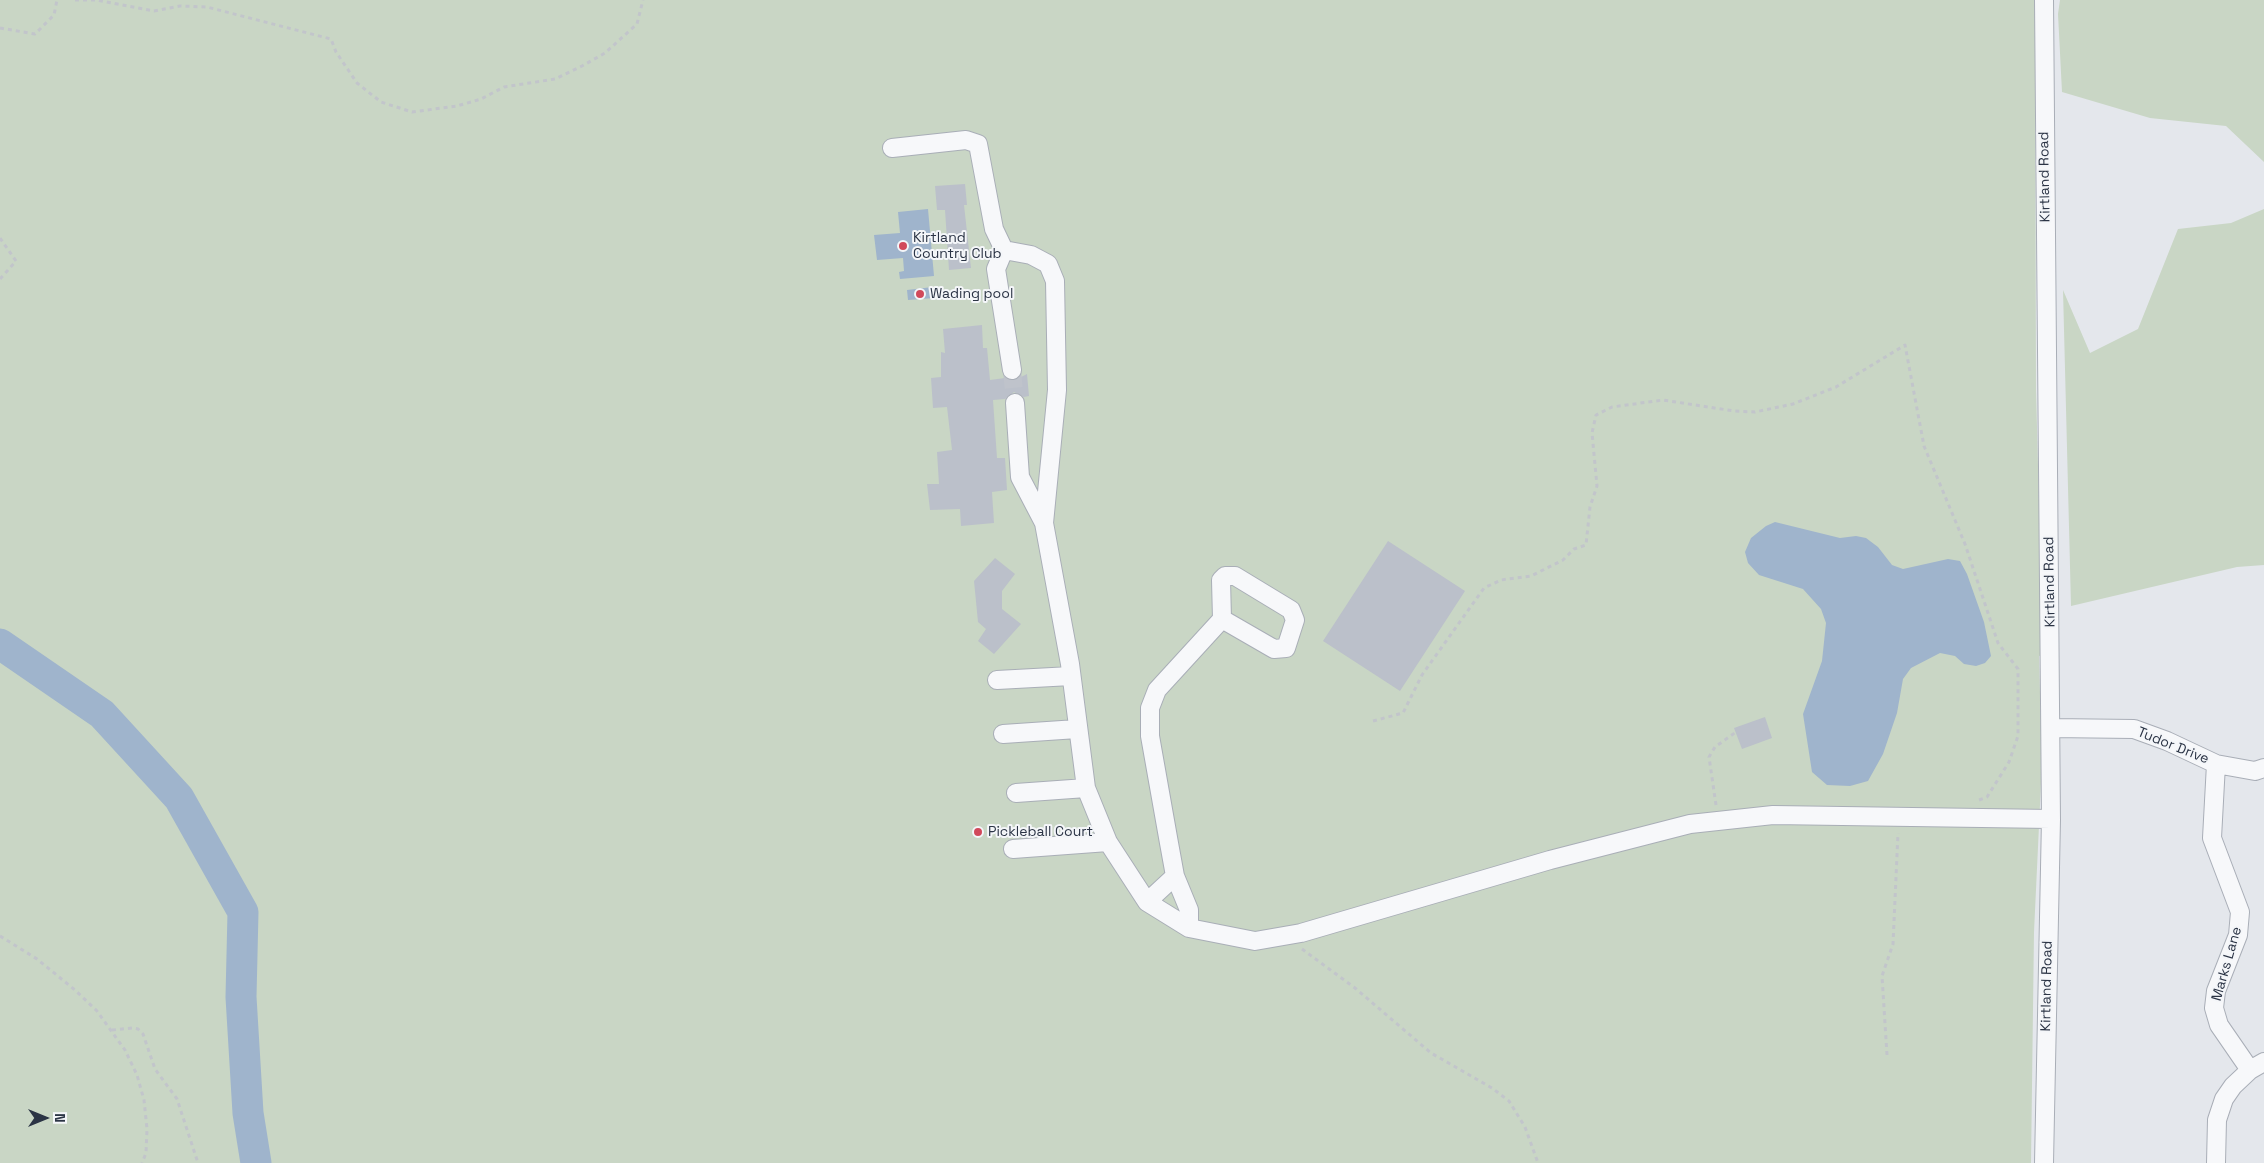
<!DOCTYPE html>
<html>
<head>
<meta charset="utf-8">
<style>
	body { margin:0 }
	#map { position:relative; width:2264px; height:1163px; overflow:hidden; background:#e4e7ec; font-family:"Space Grotesk",sans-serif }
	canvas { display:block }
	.north { position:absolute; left:20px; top:1093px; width:50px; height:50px; -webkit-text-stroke:4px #f4f6f9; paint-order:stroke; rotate:90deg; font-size:14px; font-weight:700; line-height:20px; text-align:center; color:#2b3445 }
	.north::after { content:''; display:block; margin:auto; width:18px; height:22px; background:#2b3445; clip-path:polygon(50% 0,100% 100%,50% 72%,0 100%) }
</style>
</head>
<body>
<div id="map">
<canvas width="2264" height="1163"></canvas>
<div class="north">N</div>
</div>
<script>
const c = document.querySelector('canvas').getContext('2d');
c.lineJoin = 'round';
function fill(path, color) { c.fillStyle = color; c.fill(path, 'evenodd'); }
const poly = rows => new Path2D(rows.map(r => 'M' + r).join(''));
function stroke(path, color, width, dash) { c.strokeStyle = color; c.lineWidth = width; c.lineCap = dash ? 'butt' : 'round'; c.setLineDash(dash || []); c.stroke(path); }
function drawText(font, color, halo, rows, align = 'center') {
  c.font = font + ' "Space Grotesk",sans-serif'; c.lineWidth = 4; c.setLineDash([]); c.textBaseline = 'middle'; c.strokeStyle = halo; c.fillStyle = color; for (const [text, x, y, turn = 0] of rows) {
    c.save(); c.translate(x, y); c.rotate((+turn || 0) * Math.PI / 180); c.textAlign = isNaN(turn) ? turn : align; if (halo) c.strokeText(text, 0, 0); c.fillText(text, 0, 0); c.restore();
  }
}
fill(poly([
	[0,0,2035,0,2036,389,2043,655,2039,656,2042,762,2034,932,2031,1163,0,1163],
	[2060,0,2264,0,2264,162,2226,126,2150,118,2062,92,2058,14],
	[2264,209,2264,565,2237,567,2071,606,2063,290,2090,353,2138,329,2178,229,2231,223]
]), '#c9d6c5');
fill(poly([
	[928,209,934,276,900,279,899,272,904,271,903,258,877,260,874,235,900,233,898,212],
	[933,287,934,298,908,300,907,290],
	[1775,522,1840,538,1856,536,1866,538,1878,547,1892,565,1903,569,1948,559,1960,561,1967,574,1984,622,1991,656,1985,663,1976,666,1964,664,1955,656,1940,653,1911,668,1903,679,1897,713,1883,754,1868,781,1850,786,1827,785,1812,772,1803,714,1822,661,1826,623,1821,609,1803,589,1759,575,1748,563,1745,552,1751,538,1766,526]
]), '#9fb4cc');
stroke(poly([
	[0,644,102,714,179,798,243,912,241,997,248,1113,256,1163]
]), '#9fb4cc', 31);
fill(poly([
	[965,184,967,205,964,205,971,268,949,270,945,210,937,210,935,186],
	[982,325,983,348,987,348,990,380,1005,378,1013,381,1027,374,1029,396,1024,397,1014,392,1005,399,993,400,997,458,1005,458,1007,490,992,492,994,523,961,526,960,509,930,510,927,484,939,484,937,452,952,450,947,407,933,408,931,378,941,377,941,352,945,353,943,329],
	[1388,541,1465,591,1400,691,1323,641],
	[995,558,1015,574,1002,591,1002,609,1021,624,994,654,978,641,986,629,978,622,974,581],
	[1765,717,1772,738,1742,749,1734,728]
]), '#bbc0ca');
stroke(poly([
	[1012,370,1015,403]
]), '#bfc3cb', 18, [18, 9]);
const minor = poly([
	[892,148,966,140,978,144,994,229,1004,250,1031,255,1048,264,1055,281,1057,390,1044,523,1070,664,1086,788,1108,842,1147,902,1189,928,1255,941,1301,933,1550,860,1690,824,1773,815,2051,819],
	[1004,250,996,269,1012,370],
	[1015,403,1020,477,1044,523],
	[997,680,1071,676],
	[2051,728,2134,729,2167,741,2216,764,2255,771,2264,768],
	[1003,734,1077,729],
	[2216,764,2212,838,2240,912,2238,935,2216,991,2214,1008,2219,1025,2250,1070],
	[1016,793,1086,788],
	[1013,849,1108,842],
	[1147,902,1175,876],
	[1189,928,1189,910,1175,876,1169,843,1150,736,1150,708,1157,690,1222,619,1221,580,1225,576,1235,576,1291,610,1295,620,1286,648,1274,649,1222,619],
	[2044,1163,2051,819,2044,0],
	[2216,1163,2217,1120,2224,1099,2233,1086,2250,1070,2264,1062]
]);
stroke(minor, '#a9aeb7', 20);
stroke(poly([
	[75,0,96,0,154,11,180,6,207,7,331,39,336,52,357,83,381,102,412,112,457,106,481,99,504,87,555,79,582,66,605,53,637,24,643,0],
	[0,28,35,34,54,15,57,0],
	[0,238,16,261,0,279],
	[1373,721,1403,713,1422,675,1484,588,1501,580,1531,576,1563,560,1574,549,1586,545,1590,507,1597,486,1592,433,1596,415,1612,407,1663,400,1734,411,1755,412,1793,404,1836,387,1905,345,1924,446,1965,544,1998,643,2018,669,2018,736,2009,762,1987,797,1979,800],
	[1716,805,1709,757,1715,747,1736,732],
	[0,936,37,959,75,990,97,1011,125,1050,137,1075,144,1100,147,1129,146,1153,142,1163],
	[1302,949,1355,988,1431,1053,1492,1088,1509,1101,1525,1127,1538,1163],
	[112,1030,133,1028,138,1029,143,1034,155,1069,177,1099,198,1163],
	[1887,1055,1882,976,1893,944,1898,833]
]), '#c2c5cb', 3, [4, 4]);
stroke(minor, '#f7f8fa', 18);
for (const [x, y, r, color] of [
	[903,246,5,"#d1495b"],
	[920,294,5,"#d1495b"],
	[978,832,5,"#d1495b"]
]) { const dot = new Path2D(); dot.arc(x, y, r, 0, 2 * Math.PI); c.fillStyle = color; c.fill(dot); stroke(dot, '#f4f6f9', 2); }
drawText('14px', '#2b3445', '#f4f6f9', [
	["Kirtland Road",2045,177,-91],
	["Kirtland Road",2050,582,-91],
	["Tudor Drive",2173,746,22],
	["Marks Lane",2227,964,-74],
	["Kirtland Road",2047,986,-89]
]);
drawText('14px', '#2b3445', '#f4f6f9', [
	["Kirtland",913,238],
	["Country Club",913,254],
	["Wading pool",930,294],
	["Pickleball Court",988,832]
], 'left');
</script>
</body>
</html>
